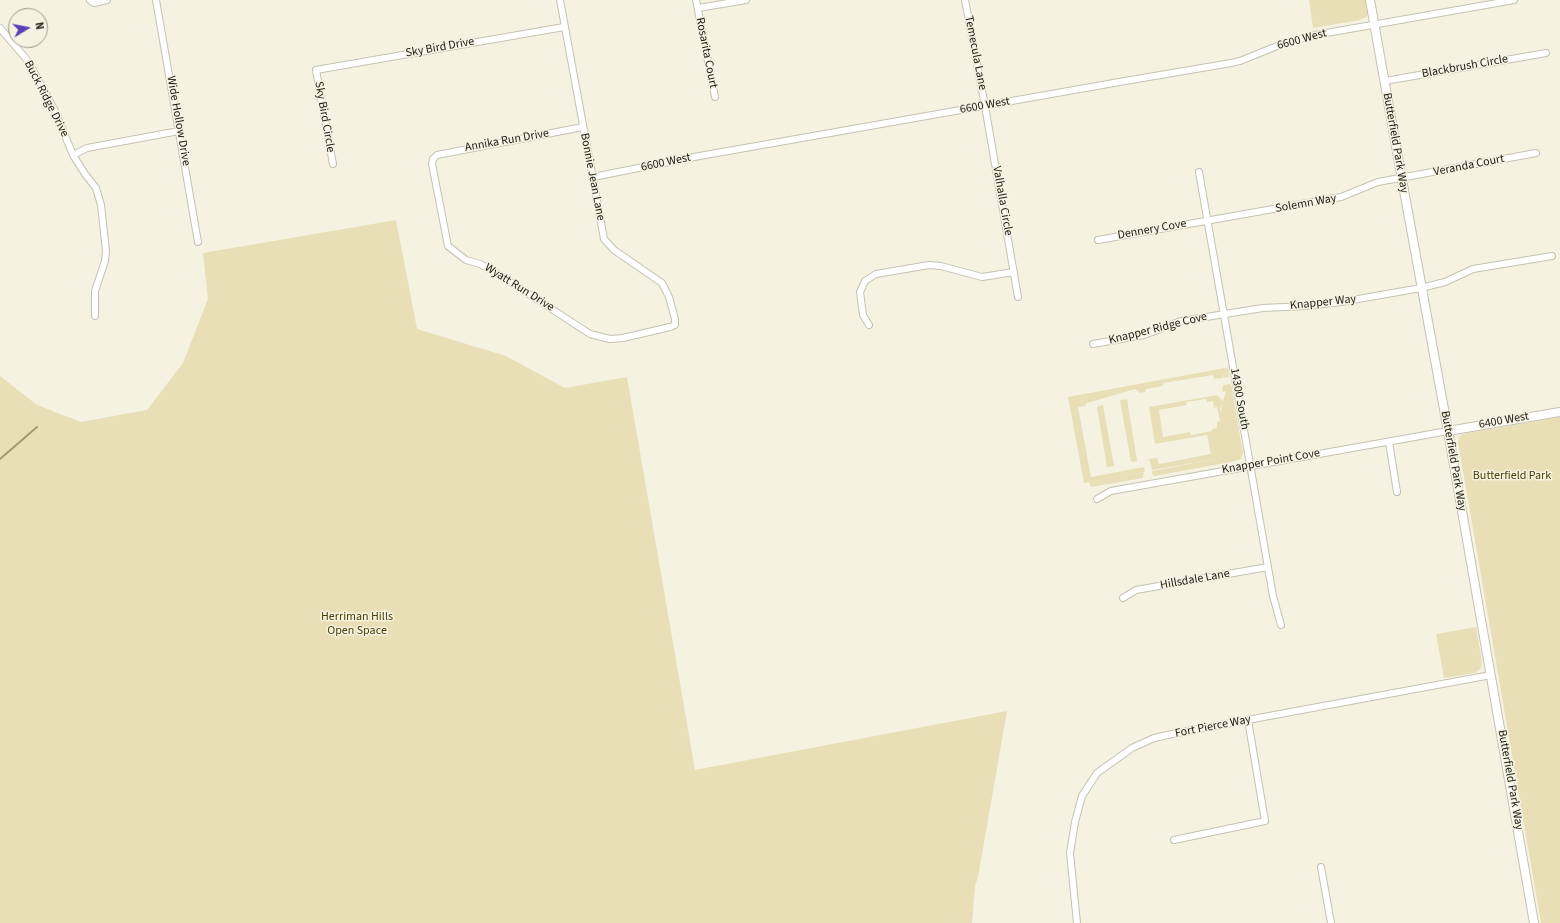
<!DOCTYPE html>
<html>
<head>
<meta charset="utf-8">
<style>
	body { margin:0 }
	#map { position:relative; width:1560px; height:923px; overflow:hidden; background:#f5f2e1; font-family:"Source Sans 3",sans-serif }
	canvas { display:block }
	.north { position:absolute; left:8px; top:8px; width:40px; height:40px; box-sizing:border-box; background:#f5f2e1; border:1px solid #9e9c8f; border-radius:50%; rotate:80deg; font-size:11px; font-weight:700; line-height:16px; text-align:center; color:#1b1a14 }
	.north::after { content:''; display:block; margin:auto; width:14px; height:18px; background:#5a40b9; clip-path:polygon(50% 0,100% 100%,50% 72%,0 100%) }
</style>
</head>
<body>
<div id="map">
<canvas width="1560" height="923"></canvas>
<div class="north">N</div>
</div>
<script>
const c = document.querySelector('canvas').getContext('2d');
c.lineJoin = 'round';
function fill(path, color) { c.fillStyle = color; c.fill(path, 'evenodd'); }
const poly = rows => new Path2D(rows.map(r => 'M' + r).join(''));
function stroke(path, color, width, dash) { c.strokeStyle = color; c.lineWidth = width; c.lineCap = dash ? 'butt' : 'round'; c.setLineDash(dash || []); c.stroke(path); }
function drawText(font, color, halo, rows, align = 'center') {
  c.font = font + ' "Source Sans 3",sans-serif'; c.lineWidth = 3; c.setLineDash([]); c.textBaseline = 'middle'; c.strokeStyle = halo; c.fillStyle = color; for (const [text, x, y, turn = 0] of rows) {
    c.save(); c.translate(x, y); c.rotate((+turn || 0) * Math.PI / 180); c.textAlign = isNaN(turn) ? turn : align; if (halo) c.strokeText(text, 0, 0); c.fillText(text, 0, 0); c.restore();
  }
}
fill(poly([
	[1309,0,1365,0,1368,14,1366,17,1360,20,1313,28],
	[396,220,417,329,506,356,565,388,627,377,695,770,1007,711,978,877,975,886,972,923,0,923,0,376,37,405,81,422,147,410,183,363,208,299,203,253],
	[1228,365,1229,377,1223,378,1225,372,1222,378,1214,379,1213,375,1163,383,1163,386,1146,389,1145,392,1140,393,1135,389,1087,403,1085,406,1078,407,1091,477,1144,467,1145,472,1084,483,1068,397,1225,368,1226,370],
	[1231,384,1243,453,1241,459,1231,462,1154,476,1152,474,1152,471,1223,458,1152,470,1149,459,1157,458,1159,464,1211,454,1207,435,1155,444,1149,407,1217,395,1223,401,1220,409,1222,413,1221,408,1226,391,1222,392,1223,385],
	[1206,399,1207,402,1213,401,1214,408,1217,407,1220,421,1217,422,1217,428,1212,429,1212,431,1191,435,1190,432,1163,437,1159,410,1187,405,1186,402],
	[1127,399,1137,461,1131,462,1120,400],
	[1103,405,1114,466,1107,467,1097,407],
	[1560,417,1560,923,1541,923,1458,442,1459,437,1463,434],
	[1144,472,1143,478,1091,487,1089,482],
	[1476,627,1482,662,1481,668,1475,673,1444,678,1436,634]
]), '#e8dfb7');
stroke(poly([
	[0,459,37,427]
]), '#a39a6d', 2);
const street = poly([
	[90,0,94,3,107,0],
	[156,0,198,242],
	[560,0,604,239,614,250,662,283,669,297,675,319,675,325,670,327,623,338,610,339,590,334,495,272,480,264,466,260,448,246,432,164,433,159,437,155,583,127],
	[696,0,715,97],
	[965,0,985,106,1018,297],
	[698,8,746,0],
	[0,28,28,61,55,111,73,155,85,174,96,188,101,205,106,251,105,261,95,291,95,316],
	[1385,81,1546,53],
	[73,155,87,148,179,131],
	[333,164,316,70,564,27],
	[1199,172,1273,596,1281,625],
	[593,177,694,157,1125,81,1231,63,1240,61,1282,44,1315,35,1514,0],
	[1098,240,1341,197,1378,182,1536,153],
	[869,325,863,315,860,292,865,281,876,274,929,265,941,266,982,277,1014,272],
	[1093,344,1144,335,1181,321,1263,308,1307,306,1341,302,1421,288,1445,282,1473,269,1552,256],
	[1389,442,1397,492],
	[1097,499,1111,491,1448,431],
	[1123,598,1136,590,1268,567],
	[1174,840,1265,821,1248,720],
	[1321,867,1331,923],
	[1077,923,1070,853,1075,822,1082,796,1097,773,1132,748,1154,738,1177,733,1491,675]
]);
const secondary = poly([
	[1370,0,1403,185,1448,431,1534,923],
	[1448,431,1560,412]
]);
stroke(street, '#c5c2b2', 8);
stroke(secondary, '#c5c2b2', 10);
stroke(street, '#fff', 6);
stroke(secondary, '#fff', 8);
drawText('12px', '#1b1a14', '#f5f2e1', [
	["6600 West",1302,40,-15],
	["Sky Bird Drive",440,48,-10],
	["Rosarita Court",706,53,79],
	["Temecula Lane",975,53,79],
	["Blackbrush Circle",1465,67,-10],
	["Buck Ridge Drive",46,99,63],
	["6600 West",985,106,-10],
	["Sky Bird Circle",324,117,80],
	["Wide Hollow Drive",178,121,80],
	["Annika Run Drive",507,141,-10],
	["Butterfield Park Way",1395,143,80],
	["6600 West",666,163,-12],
	["Veranda Court",1469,166,-11],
	["Bonnie Jean Lane",592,177,79],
	["Valhalla Circle",1002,201,80],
	["Solemn Way",1306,204,-10],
	["Dennery Cove",1152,230,-10],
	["Wyatt Run Drive",519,288,32],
	["Knapper Way",1323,303,-6],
	["Knapper Ridge Cove",1158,329,-14],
	["14300 South",1239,399,80],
	["6400 West",1504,421,-10],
	["Butterfield Park Way",1453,461,80],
	["Knapper Point Cove",1271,462,-10],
	["Hillsdale Lane",1195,580,-10],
	["Fort Pierce Way",1213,727,-11],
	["Butterfield Park Way",1510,780,80]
]);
drawText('12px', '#4a4004', '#f5f2e1', [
	["Butterfield Park",1512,476],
	["Herriman Hills",357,617],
	["Open Space",357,631]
]);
</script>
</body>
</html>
